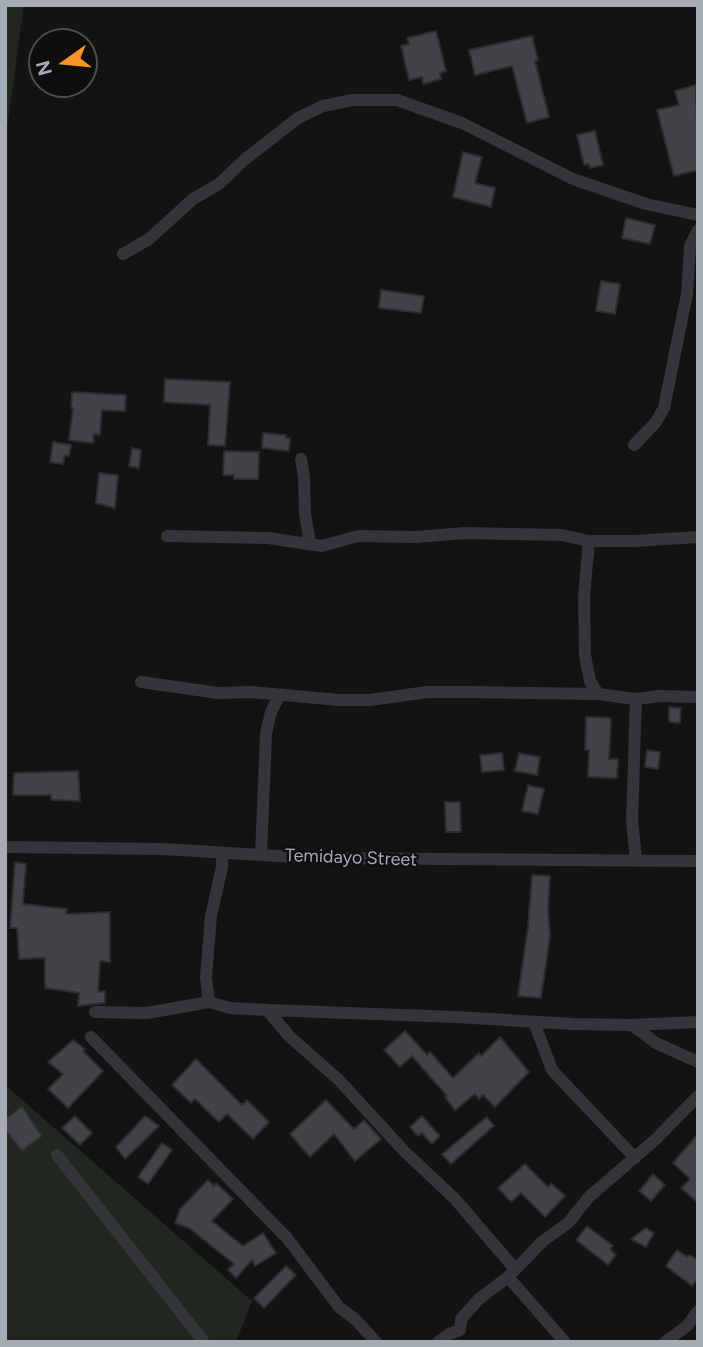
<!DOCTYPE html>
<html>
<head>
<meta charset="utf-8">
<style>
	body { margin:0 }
	#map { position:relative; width:703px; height:1347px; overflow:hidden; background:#131314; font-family:Figtree,sans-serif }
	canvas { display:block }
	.frame { position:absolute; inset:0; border:7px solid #a4abb5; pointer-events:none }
	.north { position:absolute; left:28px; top:28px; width:70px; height:70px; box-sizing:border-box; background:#0e0e0f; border:2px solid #4a4d51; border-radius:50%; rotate:255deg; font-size:19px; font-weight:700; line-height:28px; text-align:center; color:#a4abb5 }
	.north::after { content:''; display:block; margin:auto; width:24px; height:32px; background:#f79628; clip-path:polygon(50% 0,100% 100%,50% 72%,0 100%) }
</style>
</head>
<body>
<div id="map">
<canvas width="703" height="1347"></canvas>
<div class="frame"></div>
<div class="north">N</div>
</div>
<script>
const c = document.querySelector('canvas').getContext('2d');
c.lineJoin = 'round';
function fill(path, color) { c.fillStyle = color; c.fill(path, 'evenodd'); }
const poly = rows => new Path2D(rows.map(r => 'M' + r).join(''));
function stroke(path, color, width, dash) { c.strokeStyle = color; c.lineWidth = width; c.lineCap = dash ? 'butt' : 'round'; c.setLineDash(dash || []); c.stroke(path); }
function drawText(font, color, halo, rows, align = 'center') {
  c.font = font + ' Figtree,sans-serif'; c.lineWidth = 5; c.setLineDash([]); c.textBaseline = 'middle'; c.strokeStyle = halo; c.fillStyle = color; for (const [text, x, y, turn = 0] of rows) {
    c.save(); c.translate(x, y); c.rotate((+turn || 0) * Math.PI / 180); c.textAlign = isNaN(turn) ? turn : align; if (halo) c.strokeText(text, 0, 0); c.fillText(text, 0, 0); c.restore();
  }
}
fill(poly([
	[5,5,24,5,5,143],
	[5,1085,252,1301,236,1342,5,1342]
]), '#1f271f');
const building = poly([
	[436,31,446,71,440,73,441,79,423,84,422,77,409,80,401,46,409,44,407,38,436,31],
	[532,36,538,60,535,61,549,117,527,123,512,66,475,75,469,50,532,36],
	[696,85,698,170,674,176,657,110,679,105,675,91,696,85],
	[595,131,603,165,590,168,589,164,584,165,577,135,595,131],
	[463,152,482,157,475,183,495,188,491,207,453,197,463,152],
	[626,218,655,225,650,244,622,238,626,218],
	[601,281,620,284,615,314,596,311,601,281],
	[381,290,424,296,421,313,379,308,381,290],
	[165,379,230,382,225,446,208,445,210,405,164,402,165,379],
	[72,392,126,395,125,411,102,410,100,435,94,434,93,443,69,440,73,408,71,408,72,392],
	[263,433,286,435,286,438,290,438,289,451,262,448,263,433],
	[53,442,71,445,69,456,65,455,63,464,50,462,53,442],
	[132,448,141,450,139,468,129,466,132,448],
	[224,451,259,452,258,479,234,479,234,475,223,475,224,451],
	[99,473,118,475,115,508,96,503,99,473],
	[669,707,681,708,680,723,669,722,669,707],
	[586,717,611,718,609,759,618,759,617,778,588,777,589,750,585,750,586,717],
	[647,750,660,752,658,769,645,767,647,750],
	[502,753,504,770,482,772,480,755,502,753],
	[519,753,540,757,537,775,515,771,519,753],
	[78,771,80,801,51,800,51,795,13,795,14,773,78,771],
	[528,785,544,789,538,814,522,811,528,785],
	[445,802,460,802,461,832,446,832,445,802],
	[15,862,26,864,23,904,67,909,66,914,110,912,110,962,100,961,98,992,105,991,105,1003,78,1006,79,993,45,988,45,958,19,959,17,928,10,928,15,862],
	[532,875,550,876,548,908,550,936,541,998,518,996,528,927,532,875],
	[405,1031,427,1055,430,1052,453,1078,479,1053,481,1056,500,1037,529,1072,495,1107,483,1095,479,1099,475,1094,455,1110,445,1097,447,1096,412,1056,400,1067,384,1050,405,1031],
	[73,1040,85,1049,83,1051,103,1071,68,1108,48,1089,63,1074,48,1062,73,1040],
	[196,1059,242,1105,247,1100,269,1122,253,1139,227,1114,219,1122,195,1099,191,1103,172,1085,196,1059],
	[326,1100,354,1129,364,1120,381,1139,355,1161,334,1134,310,1157,290,1134,326,1100],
	[22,1106,42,1136,22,1151,5,1130,5,1119,22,1106],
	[75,1116,92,1133,80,1145,62,1128,75,1116],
	[145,1116,159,1126,125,1159,116,1147,145,1116],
	[422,1116,440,1136,432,1144,422,1133,418,1136,410,1127,422,1116],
	[487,1117,494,1126,451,1164,442,1154,487,1117],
	[698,1134,698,1203,681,1188,690,1179,673,1163,698,1134],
	[162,1143,172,1150,148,1184,138,1177,162,1143],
	[525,1164,548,1187,551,1183,565,1196,545,1217,521,1193,511,1202,498,1188,525,1164],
	[653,1174,665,1185,651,1201,639,1191,653,1174],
	[208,1180,214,1186,216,1183,233,1199,212,1221,243,1246,263,1233,276,1253,255,1266,252,1260,236,1278,228,1270,234,1264,189,1228,175,1223,180,1209,208,1180],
	[587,1226,613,1246,610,1249,616,1255,608,1265,576,1240,587,1226],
	[646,1228,654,1233,646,1247,631,1239,646,1228],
	[677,1250,687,1257,689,1255,698,1260,698,1278,692,1286,666,1266,677,1250],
	[286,1266,296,1275,264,1308,254,1298,286,1266]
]);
fill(building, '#414347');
stroke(building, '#2c2d30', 2);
stroke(poly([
	[123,254,149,239,193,199,219,184,244,160,298,118,323,106,352,100,397,100,462,123,573,179,646,204,698,215],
	[634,445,656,422,664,408,687,294,690,246,698,230],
	[301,459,304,477,305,514,310,543],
	[167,536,268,538,322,546,358,536,416,537,465,533,561,535,589,541,634,541,698,537],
	[589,541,584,596,585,655,590,681,598,694],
	[141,682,218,693,251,692,339,700,370,700,427,692,469,692,598,694,636,699,659,696,698,697],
	[5,847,163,849,311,858,698,861],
	[261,855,266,734,271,712,279,696],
	[636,859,632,821,636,699],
	[209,1002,206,977,211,916,222,867,222,854],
	[267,1010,456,1017,572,1024,632,1025,698,1022],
	[95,1012,147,1013,209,1002,230,1008,267,1010,290,1037,339,1080,404,1151,455,1199,515,1269],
	[534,1022,552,1070,635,1158],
	[632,1025,656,1043,698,1062],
	[91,1037,287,1238,339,1307,356,1320,376,1342],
	[57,1155,204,1342],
	[438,1342,449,1334,460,1330,461,1319,479,1299,508,1277],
	[565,1342,508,1277,543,1241,568,1223,589,1197,656,1139,698,1096],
	[665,1342,687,1326,698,1311]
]), '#333539', 12);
drawText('18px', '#a4abb5', '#0e0e0f', [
	["Temidayo Street",351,858,2]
]);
</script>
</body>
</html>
